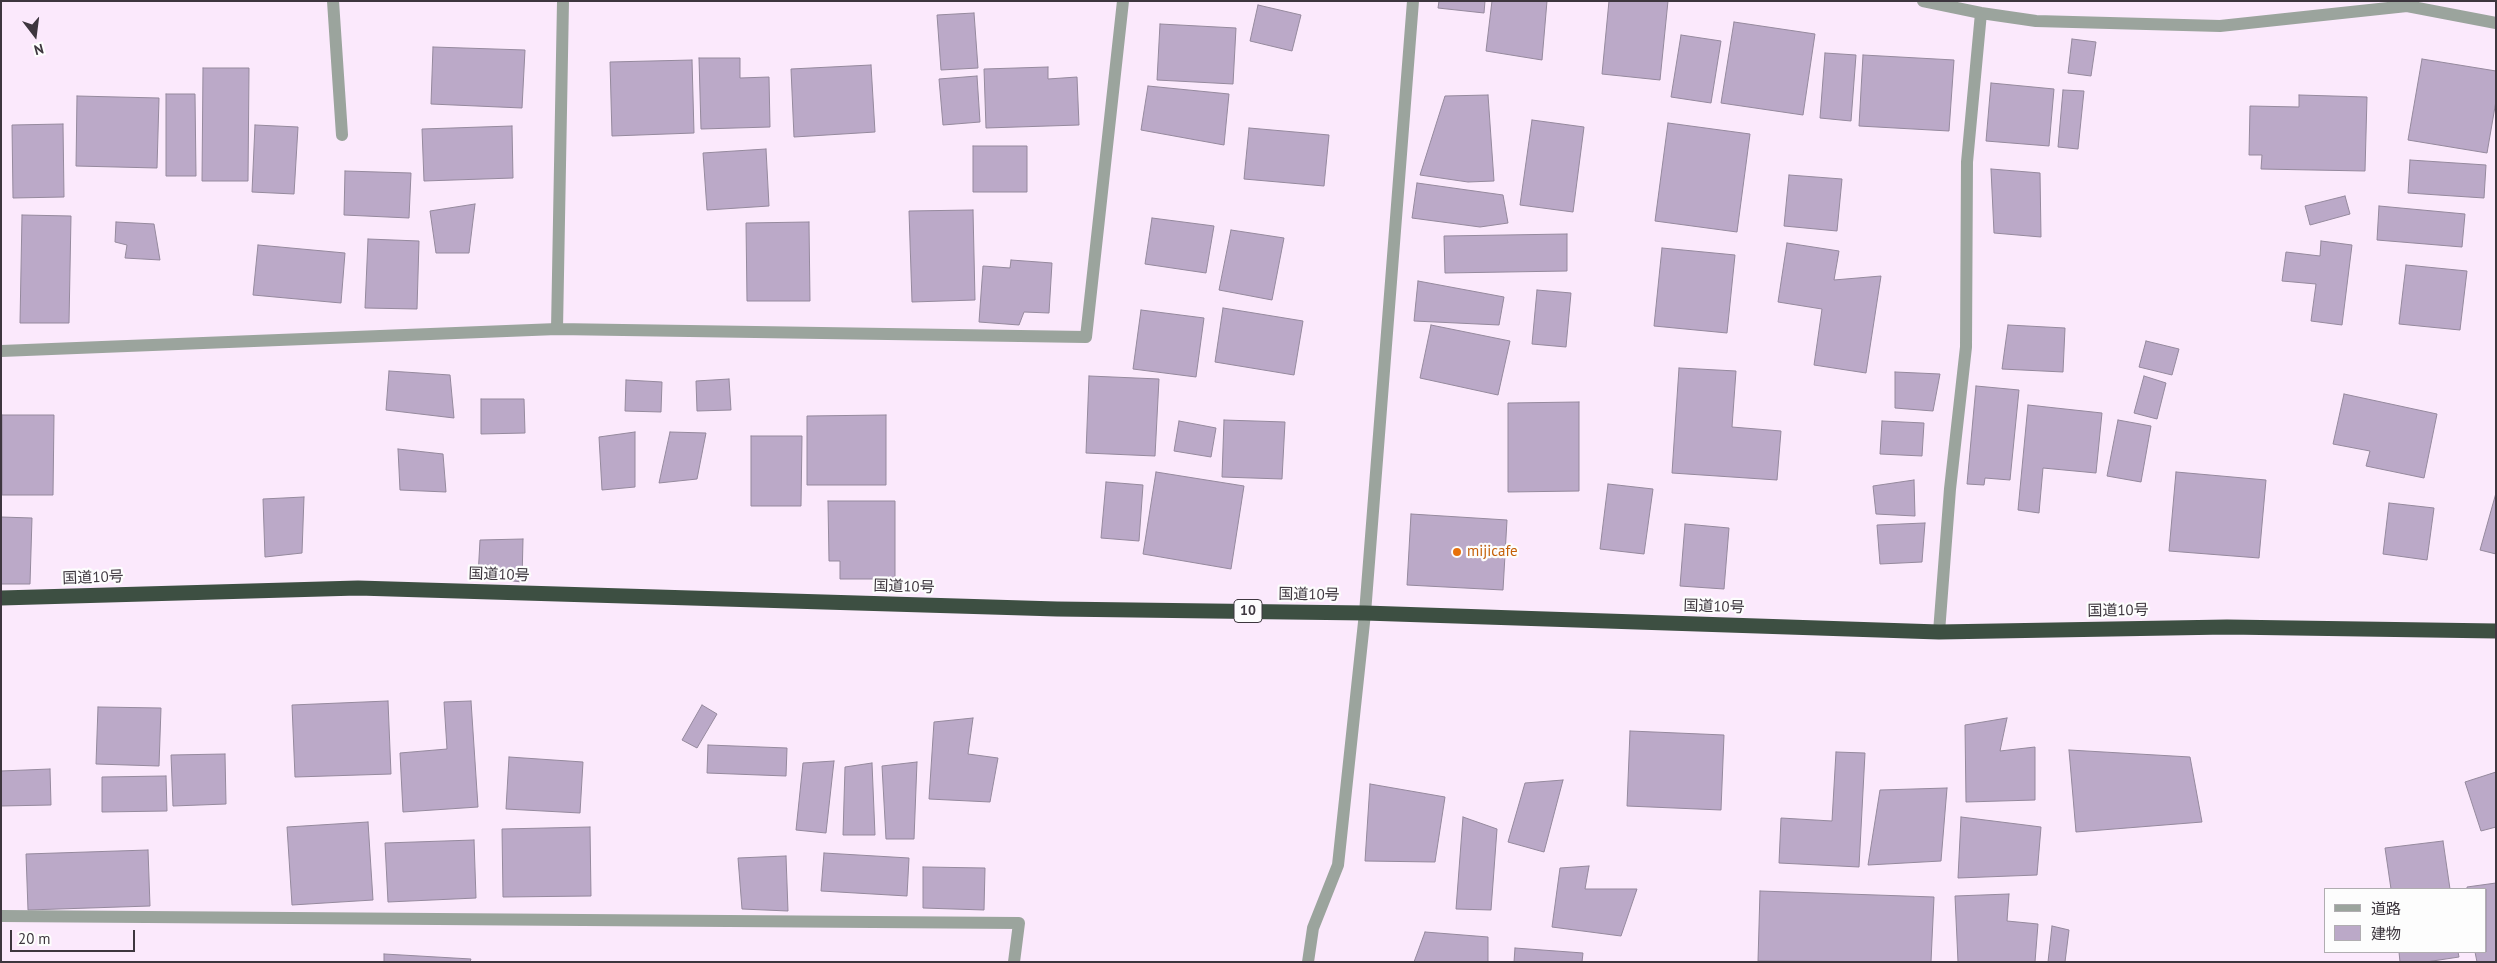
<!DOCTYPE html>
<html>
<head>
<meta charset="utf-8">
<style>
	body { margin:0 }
	#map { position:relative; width:2497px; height:963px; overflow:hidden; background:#fbe9fc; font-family:"PT Sans","Noto Sans JP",sans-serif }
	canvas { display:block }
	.frame { position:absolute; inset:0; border:2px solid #3d363e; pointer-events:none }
	.legend { position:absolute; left:2324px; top:888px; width:162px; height:65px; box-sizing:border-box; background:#fdfdfd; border:1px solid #b0adb1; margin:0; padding:6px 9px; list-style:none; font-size:15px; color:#3d363e }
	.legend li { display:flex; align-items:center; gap:10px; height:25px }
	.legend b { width:25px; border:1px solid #b0adb1 }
	.north { position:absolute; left:10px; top:10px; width:50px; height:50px; -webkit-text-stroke:4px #fdfdfd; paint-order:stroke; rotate:165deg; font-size:14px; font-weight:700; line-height:20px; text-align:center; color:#3d363e }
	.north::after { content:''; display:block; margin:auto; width:18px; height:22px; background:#3d363e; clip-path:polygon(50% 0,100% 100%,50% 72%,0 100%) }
	.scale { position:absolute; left:10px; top:930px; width:125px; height:22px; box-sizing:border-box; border:2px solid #3d363e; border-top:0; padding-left:6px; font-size:15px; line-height:18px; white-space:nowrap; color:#3d363e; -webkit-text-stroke:4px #fdfdfd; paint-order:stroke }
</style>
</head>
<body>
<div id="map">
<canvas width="2497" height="963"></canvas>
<div class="frame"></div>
<ul class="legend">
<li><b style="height:6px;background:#9ba49d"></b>道路</li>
<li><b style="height:14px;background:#bba9c8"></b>建物</li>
</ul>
<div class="north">N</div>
<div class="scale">20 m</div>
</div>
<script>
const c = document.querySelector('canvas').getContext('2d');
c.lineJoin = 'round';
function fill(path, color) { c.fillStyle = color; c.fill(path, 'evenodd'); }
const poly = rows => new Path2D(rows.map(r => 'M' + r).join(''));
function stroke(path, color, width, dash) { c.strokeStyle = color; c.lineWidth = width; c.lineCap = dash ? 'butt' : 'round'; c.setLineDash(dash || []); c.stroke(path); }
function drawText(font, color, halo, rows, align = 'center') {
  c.font = font + ' "PT Sans","Noto Sans JP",sans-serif'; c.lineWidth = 4.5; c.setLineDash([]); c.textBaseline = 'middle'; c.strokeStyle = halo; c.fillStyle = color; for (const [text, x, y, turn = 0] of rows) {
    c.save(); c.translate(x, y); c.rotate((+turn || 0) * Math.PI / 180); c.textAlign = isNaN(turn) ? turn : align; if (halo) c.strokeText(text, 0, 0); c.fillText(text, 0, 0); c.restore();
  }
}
const building = poly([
	[1439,1,1485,1,1484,13,1438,8,1439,1],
	[1492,1,1547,1,1542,60,1486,51,1492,1],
	[1609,1,1668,1,1660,80,1602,74,1609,1],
	[1258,5,1301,15,1292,51,1250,41,1258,5],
	[974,13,978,68,941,70,937,15,974,13],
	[1734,22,1815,34,1803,115,1721,103,1734,22],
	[1160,24,1236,28,1233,84,1157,80,1160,24],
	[1681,35,1721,41,1711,103,1671,97,1681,35],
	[2072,39,2096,42,2091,76,2068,73,2072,39],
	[433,47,525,50,522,108,431,104,433,47],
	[1825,53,1856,55,1851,121,1820,118,1825,53],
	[1863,55,1954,60,1949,131,1859,126,1863,55],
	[699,58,740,58,740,78,769,77,770,127,701,129,699,58],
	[2422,59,2496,71,2496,101,2487,153,2408,140,2422,59],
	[692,60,694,133,612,136,610,62,692,60],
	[871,65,875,132,794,137,791,69,871,65],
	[1048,67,1048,79,1077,77,1079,125,986,128,984,69,1048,67],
	[203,68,249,68,248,181,202,181,203,68],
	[977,76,980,122,943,125,939,79,977,76],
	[1991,83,2054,89,2049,146,1986,141,1991,83],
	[1148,86,1229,94,1224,145,1141,130,1148,86],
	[2063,90,2084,91,2078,149,2058,147,2063,90],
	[166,94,195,94,196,176,166,176,166,94],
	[1488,95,1494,181,1468,182,1420,175,1445,96,1488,95],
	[2299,95,2367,97,2365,171,2261,169,2262,155,2249,155,2250,106,2299,107,2299,95],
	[77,96,159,98,157,168,76,166,77,96],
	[1532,120,1584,127,1573,212,1520,205,1532,120],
	[1668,123,1750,134,1737,232,1655,221,1668,123],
	[63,124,64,197,13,198,12,125,63,124],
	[255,125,298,127,294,194,252,192,255,125],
	[512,126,513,178,424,181,422,129,512,126],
	[1249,128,1329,135,1324,186,1244,179,1249,128],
	[973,146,1027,146,1027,192,973,192,973,146],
	[766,149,769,206,707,210,703,153,766,149],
	[2410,160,2486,165,2484,198,2408,193,2410,160],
	[1991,169,2040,173,2041,237,1994,233,1991,169],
	[345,171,411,173,409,218,344,215,345,171],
	[1789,175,1842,179,1837,231,1784,226,1789,175],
	[1417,183,1503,195,1508,223,1480,227,1412,218,1417,183],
	[2345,196,2350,214,2310,225,2305,206,2345,196],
	[475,204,469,253,436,253,430,211,475,204],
	[2379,206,2465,214,2462,247,2377,240,2379,206],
	[973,210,975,300,912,302,909,211,973,210],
	[22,215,71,216,69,323,20,323,22,215],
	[1152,218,1214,226,1206,273,1145,264,1152,218],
	[116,222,154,224,160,260,125,258,127,245,115,242,116,222],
	[809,222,810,301,747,301,746,223,809,222],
	[1231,230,1284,238,1272,300,1219,290,1231,230],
	[1567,234,1567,271,1445,273,1444,236,1567,234],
	[368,239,419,241,417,309,365,308,368,239],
	[2321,241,2352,245,2342,325,2311,321,2316,284,2282,281,2286,252,2320,256,2321,241],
	[1787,243,1839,251,1834,280,1881,276,1866,373,1814,365,1822,309,1778,302,1787,243],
	[258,245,345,253,341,303,253,295,258,245],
	[1662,248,1735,255,1727,333,1654,326,1662,248],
	[1011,260,1052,263,1049,313,1024,312,1019,325,979,322,983,266,1010,268,1011,260],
	[2406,265,2467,271,2460,330,2399,324,2406,265],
	[1418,281,1504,297,1499,325,1414,321,1418,281],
	[1537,290,1571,293,1566,347,1532,344,1537,290],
	[1223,308,1303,321,1294,375,1215,362,1223,308],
	[1141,310,1204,318,1196,377,1133,369,1141,310],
	[1431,325,1510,341,1498,395,1420,378,1431,325],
	[2008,325,2065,328,2063,372,2002,369,2008,325],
	[2146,341,2179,349,2172,375,2139,367,2146,341],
	[1679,368,1736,371,1732,427,1781,431,1777,480,1672,473,1679,368],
	[389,371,450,375,454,418,386,410,389,371],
	[1895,372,1940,374,1933,411,1895,408,1895,372],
	[1089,376,1159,379,1155,456,1086,453,1089,376],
	[2144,376,2166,383,2157,419,2134,413,2144,376],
	[729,379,731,410,697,411,696,381,729,379],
	[626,380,662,382,661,412,625,411,626,380],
	[1976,386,2019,390,2010,480,1985,478,1984,485,1967,484,1976,386],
	[2344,394,2437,414,2424,478,2366,466,2370,451,2333,444,2344,394],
	[481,399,524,399,525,433,481,434,481,399],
	[1579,402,1579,491,1508,492,1508,403,1579,402],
	[2028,405,2102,413,2096,473,2043,468,2039,513,2018,510,2028,405],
	[2,415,54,415,53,495,2,495,2,415],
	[886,415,886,485,807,485,807,416,886,415],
	[1224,420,1285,422,1282,479,1222,477,1224,420],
	[2118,420,2151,426,2141,482,2107,476,2118,420],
	[1179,421,1216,428,1211,457,1174,451,1179,421],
	[1882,421,1924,423,1922,456,1880,454,1882,421],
	[635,432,635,487,602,490,599,437,635,432],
	[670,432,706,433,697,479,659,483,670,432],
	[751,436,802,436,801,506,751,506,751,436],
	[398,449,443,454,446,492,400,490,398,449],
	[1156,472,1244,486,1231,569,1143,554,1156,472],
	[2176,472,2266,480,2259,558,2169,551,2176,472],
	[1914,480,1915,516,1876,514,1873,486,1914,480],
	[1106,482,1143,485,1139,541,1101,538,1106,482],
	[1608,484,1653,489,1644,554,1600,549,1608,484],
	[2496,493,2496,554,2480,550,2496,493],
	[304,497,302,553,265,557,263,499,304,497],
	[828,501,895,501,895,579,840,579,840,561,829,561,828,501],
	[2389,503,2434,508,2427,560,2383,554,2389,503],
	[1411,514,1507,520,1503,590,1407,585,1411,514],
	[1,517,32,518,30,584,1,584,1,517],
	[1925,523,1922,562,1880,564,1877,525,1925,523],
	[1685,524,1729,528,1724,589,1680,586,1685,524],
	[523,539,522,582,478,577,480,540,523,539],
	[388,701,391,774,295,777,292,705,388,701],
	[471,701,478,807,403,812,400,753,447,749,444,702,471,701],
	[702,705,717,714,697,748,682,740,702,705],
	[98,707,161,708,159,766,96,764,98,707],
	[973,718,968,754,998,758,990,802,929,799,934,722,973,718],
	[2007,718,2000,751,2035,747,2035,800,1966,802,1965,725,2007,718],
	[1630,731,1724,735,1721,810,1627,806,1630,731],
	[708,745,787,748,786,776,707,773,708,745],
	[2069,750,2190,757,2202,822,2076,832,2069,750],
	[1836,752,1865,753,1859,867,1779,863,1781,818,1832,821,1836,752],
	[225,754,226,804,173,806,171,755,225,754],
	[509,757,583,762,580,813,506,809,509,757],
	[834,761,826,833,796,830,803,763,834,761],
	[917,762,914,839,886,839,882,766,917,762],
	[872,763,875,835,843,835,845,767,872,763],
	[50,769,51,805,1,806,1,771,50,769],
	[2496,772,2496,827,2481,831,2465,782,2496,772],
	[166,776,167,811,102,812,102,777,166,776],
	[1563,780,1544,852,1508,842,1525,783,1563,780],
	[1370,784,1445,797,1435,862,1365,861,1370,784],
	[1947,788,1941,861,1868,865,1880,790,1947,788],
	[1463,817,1497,829,1491,910,1456,909,1463,817],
	[1961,817,2041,827,2037,875,1958,878,1961,817],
	[368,822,373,900,292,905,287,827,368,822],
	[590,827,591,896,503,897,502,829,590,827],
	[474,840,476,898,388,902,385,843,474,840],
	[2443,841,2450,889,2391,889,2385,848,2443,841],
	[148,850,150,906,28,910,26,854,148,850],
	[824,853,909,858,907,896,821,891,824,853],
	[786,856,788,911,742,909,738,858,786,856],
	[1589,866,1585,889,1637,889,1621,936,1552,927,1560,868,1589,866],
	[923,867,985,868,984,910,923,908,923,867],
	[2496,883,2496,962,2477,962,2475,952,2486,952,2486,889,2467,889,2467,887,2496,883],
	[1760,891,1934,897,1931,962,1758,961,1760,891],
	[2009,894,2007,921,2038,924,2035,962,1958,962,1955,896,2009,894],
	[2052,926,2069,930,2065,962,2048,962,2052,926],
	[1425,932,1488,937,1488,962,1414,962,1425,932],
	[1515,948,1583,953,1582,962,1514,962,1515,948],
	[2399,952,2458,952,2459,957,2426,962,2400,962,2399,952],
	[384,954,471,959,470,962,384,962,384,954]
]);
fill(building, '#bba9c8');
stroke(building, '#95899d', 1);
stroke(poly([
	[333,1,342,135],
	[1923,1,1981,13,2036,21,2220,26,2407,6,2496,23],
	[557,329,563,1],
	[1,351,557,329,1086,337,1123,1],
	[1939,632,1950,489,1966,347,1967,162,1981,13],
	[1,916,1019,923,1014,962],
	[1308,962,1313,928,1338,865,1365,613,1413,1]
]), '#9ba49d', 12);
stroke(poly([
	[1,598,358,588,1057,609,1365,613,1939,632,2227,627,2496,631]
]), '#3d4f42', 15);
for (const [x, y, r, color] of [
	[1457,552,5,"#e8710a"]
]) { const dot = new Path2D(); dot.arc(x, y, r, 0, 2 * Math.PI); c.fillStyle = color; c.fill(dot); stroke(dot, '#fdfdfd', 2); }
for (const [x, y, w] of [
	[1248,611,28]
]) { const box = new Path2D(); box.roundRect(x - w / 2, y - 11.5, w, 23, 4); c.fillStyle = '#fdfdfd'; c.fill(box); stroke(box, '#3d363e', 1); }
drawText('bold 14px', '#3d363e', null, [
	["10",1248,611]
]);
drawText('15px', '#c56008', '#fdfdfd', [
	["mijicafe",1467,552]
], 'left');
drawText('15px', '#3d363e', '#fdfdfd', [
	["国道10号",499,575,2],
	["国道10号",93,578,-2],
	["国道10号",904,587,2],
	["国道10号",1309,595,1],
	["国道10号",1714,607,2],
	["国道10号",2118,611,-1]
]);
</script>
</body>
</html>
